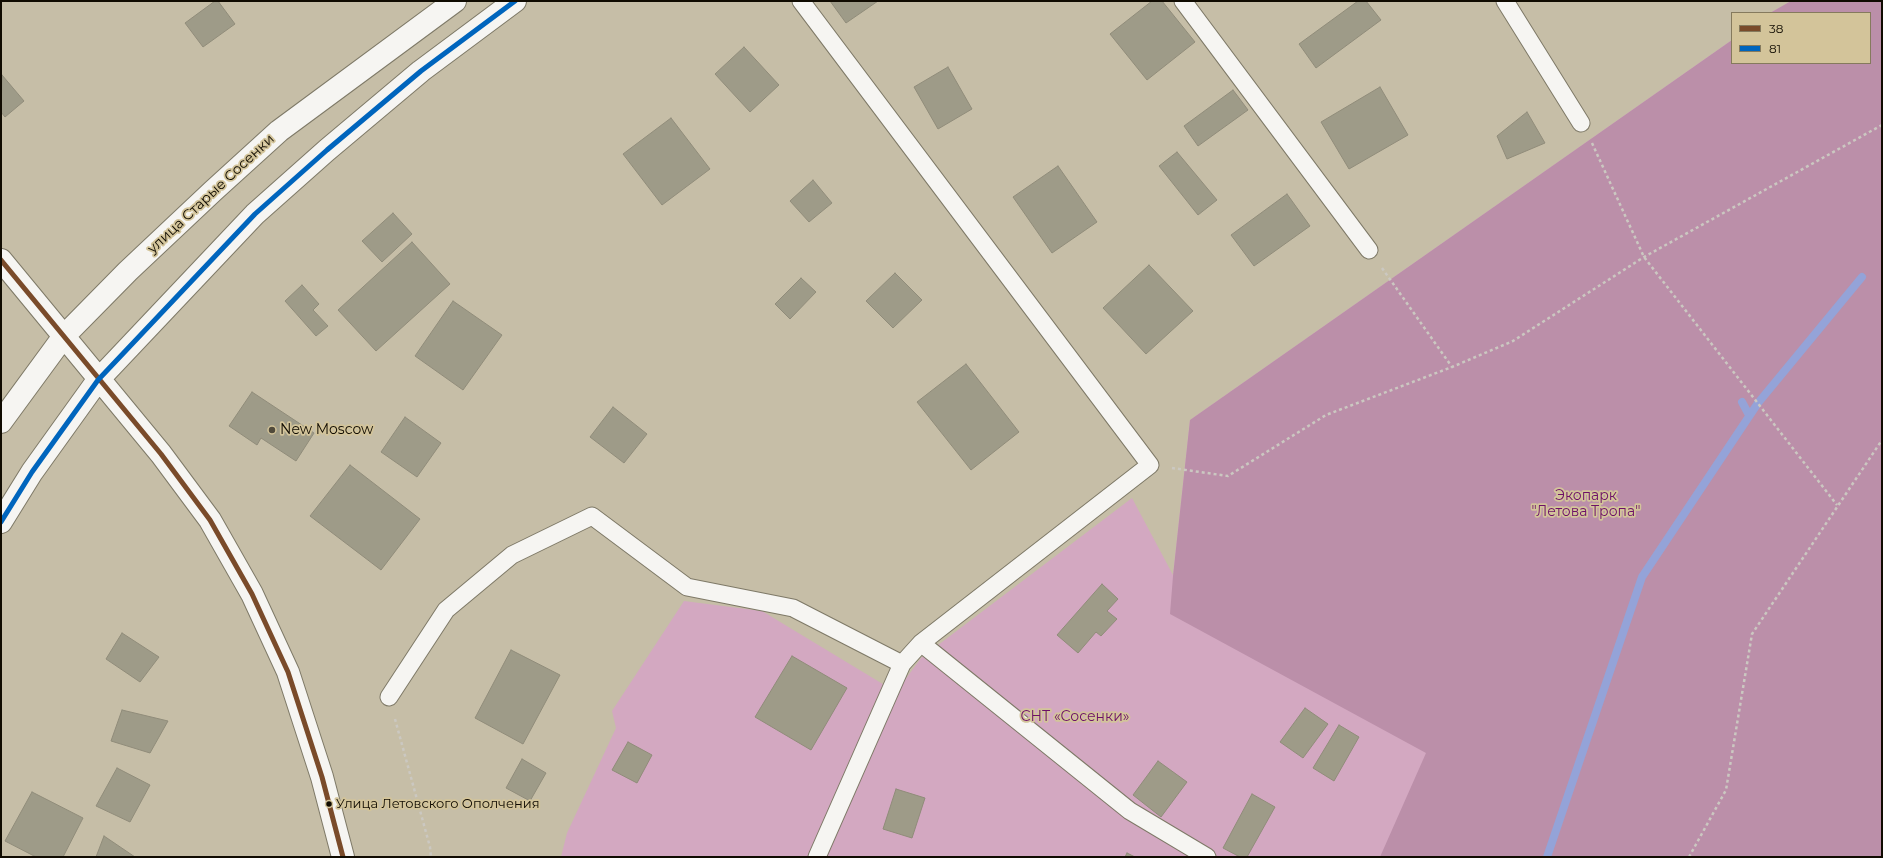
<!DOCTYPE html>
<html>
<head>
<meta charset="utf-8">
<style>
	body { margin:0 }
	#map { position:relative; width:1883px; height:858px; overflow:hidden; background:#c6bea7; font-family:Montserrat,sans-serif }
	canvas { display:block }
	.frame { position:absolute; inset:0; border:2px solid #100b01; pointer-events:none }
	.legend { position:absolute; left:1731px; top:12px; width:140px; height:52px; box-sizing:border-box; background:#d3c49a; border:1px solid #857a5d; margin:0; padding:5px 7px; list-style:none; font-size:12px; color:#100b01 }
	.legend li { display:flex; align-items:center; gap:8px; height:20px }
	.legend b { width:20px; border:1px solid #857a5d }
</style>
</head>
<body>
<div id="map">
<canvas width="1883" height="858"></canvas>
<div class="frame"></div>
<ul class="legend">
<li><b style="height:5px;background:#7a4b2a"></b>38</li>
<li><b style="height:5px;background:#0065bd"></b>81</li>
</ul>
</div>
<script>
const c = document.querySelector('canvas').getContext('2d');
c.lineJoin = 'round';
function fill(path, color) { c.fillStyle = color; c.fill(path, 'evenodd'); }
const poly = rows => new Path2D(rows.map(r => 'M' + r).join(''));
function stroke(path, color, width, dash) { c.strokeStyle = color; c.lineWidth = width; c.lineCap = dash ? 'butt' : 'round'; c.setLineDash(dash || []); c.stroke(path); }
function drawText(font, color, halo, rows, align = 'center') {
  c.font = font + ' Montserrat,sans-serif'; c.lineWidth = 3.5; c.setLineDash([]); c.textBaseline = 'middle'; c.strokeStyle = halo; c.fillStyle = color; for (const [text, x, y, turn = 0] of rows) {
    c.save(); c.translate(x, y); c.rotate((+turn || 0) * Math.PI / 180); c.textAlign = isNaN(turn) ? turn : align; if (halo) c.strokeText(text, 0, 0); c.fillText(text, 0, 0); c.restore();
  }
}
fill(poly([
	[1791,1,1882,1,1882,857,561,857,567,833,616,728,612,711,684,601,762,611,896,692,921,658,1132,498,1173,575,1190,420,1732,40,1732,63,1870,63,1870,13,1770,13]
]), '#d3a8c1');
fill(poly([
	[1791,1,1882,1,1882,857,1380,857,1426,753,1170,614,1173,576,1190,420,1732,40,1732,63,1870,63,1870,13,1770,13]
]), '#bb8fa9');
stroke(poly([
	[1742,402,1749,415],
	[1547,857,1642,577,1758,403,1862,277]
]), '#94a3d8', 8);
const building = poly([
	[215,1,218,1,235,24,203,47,185,23,215,1],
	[830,1,878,1,846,23,830,1],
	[1152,1,1162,1,1195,42,1147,80,1110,34,1152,1],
	[1358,1,1366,1,1381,20,1316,68,1299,44,1358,1],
	[744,47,779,85,750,112,715,74,744,47],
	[948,67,972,109,938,129,914,87,948,67],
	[2,75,24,101,5,117,1,112,2,75],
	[1380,87,1408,135,1349,169,1321,122,1380,87],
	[1233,90,1248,110,1198,146,1184,126,1233,90],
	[1527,112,1545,143,1507,159,1497,136,1527,112],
	[671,118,710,169,662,205,623,154,671,118],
	[1177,152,1217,200,1198,215,1159,166,1177,152],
	[1058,166,1097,222,1052,253,1013,197,1058,166],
	[813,180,832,203,809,222,790,201,813,180],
	[1287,194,1310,226,1254,266,1231,235,1287,194],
	[393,213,412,234,382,262,362,241,393,213],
	[412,242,450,284,376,351,338,310,412,242],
	[1149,265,1193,311,1146,354,1103,308,1149,265],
	[895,273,922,300,893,328,866,301,895,273],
	[801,278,816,292,790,319,775,304,801,278],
	[302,285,319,304,313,310,328,326,316,336,285,301,302,285],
	[453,301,502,335,463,390,415,356,453,301],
	[966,364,1019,432,971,470,917,402,966,364],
	[252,392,314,433,296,461,261,438,257,445,229,426,252,392],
	[613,407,647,434,624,463,590,437,613,407],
	[405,417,441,443,417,477,381,452,405,417],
	[350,465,420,519,381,570,310,516,350,465],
	[1102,584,1118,599,1107,611,1117,619,1101,636,1096,632,1078,653,1057,635,1102,584],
	[122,633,159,657,140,682,106,659,122,633],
	[511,650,560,675,523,744,475,718,511,650],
	[792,656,847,688,811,750,755,717,792,656],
	[1305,708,1328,724,1303,758,1280,742,1305,708],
	[122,710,168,721,150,753,111,741,122,710],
	[1339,725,1359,737,1334,781,1313,768,1339,725],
	[628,742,652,755,637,783,612,770,628,742],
	[522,759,546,773,530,801,506,788,522,759],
	[1158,761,1187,782,1161,817,1133,795,1158,761],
	[117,768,150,785,130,822,96,806,117,768],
	[896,789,925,798,912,838,883,829,896,789],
	[32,792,83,818,63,857,36,857,5,841,32,792],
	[1252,794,1275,807,1247,857,1240,857,1223,848,1252,794],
	[104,836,135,857,96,857,104,836],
	[1127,853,1135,857,1125,857,1127,853]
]);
fill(building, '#9e9b88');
stroke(building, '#908c7a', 1);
const lane = poly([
	[801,1,1150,465,921,643,902,664,817,857],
	[1183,1,1369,250],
	[1505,1,1581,123],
	[921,643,1130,811,1207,857],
	[389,697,446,610,512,555,592,516,687,587,793,608,902,664]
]);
const secondary = poly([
	[1,260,161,454,210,520,252,594,288,672,322,777,343,857],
	[1,422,64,336,128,271,213,191,279,131,455,1],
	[1,522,32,472,98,380,255,214,327,150,421,71,515,1]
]);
stroke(lane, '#7e7967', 19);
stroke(secondary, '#7e7967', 24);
stroke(poly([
	[1592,143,1644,257,1837,505],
	[1382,268,1452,367],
	[1172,468,1228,476,1326,415,1452,367,1513,341,1644,257,1882,125],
	[395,719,430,847,431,857],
	[1689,857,1726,790,1752,634,1882,440]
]), '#cbc8c1', 2.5, [3, 3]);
stroke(lane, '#f6f5f2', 17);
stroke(secondary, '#f6f5f2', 22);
stroke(poly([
	[1,260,161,454,210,520,252,594,288,672,322,777,343,857]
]), '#7a4b2a', 5);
stroke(poly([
	[1,522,32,472,98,380,255,214,327,150,421,71,515,1]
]), '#0065bd', 5);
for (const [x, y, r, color] of [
	[272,430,4,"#504a3b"],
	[329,804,3.5,"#100b01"]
]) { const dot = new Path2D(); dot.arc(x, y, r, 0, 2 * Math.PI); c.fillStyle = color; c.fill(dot); stroke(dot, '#d3c49a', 1.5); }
drawText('13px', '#100b01', '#d3c49a', [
	["Улица Летовского Ополчения",336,804]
], 'left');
drawText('14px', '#100b01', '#d3c49a', [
	["улица Старые Сосенки",211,194,-43]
]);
drawText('14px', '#100b01', '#d3c49a', [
	["New Moscow",280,430]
], 'left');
drawText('14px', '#6d0f68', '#d3c49a', [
	["Экопарк",1586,496],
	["\"Летова Тропа\"",1586,512],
	["СНТ «Сосенки»",1075,717]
]);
</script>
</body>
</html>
